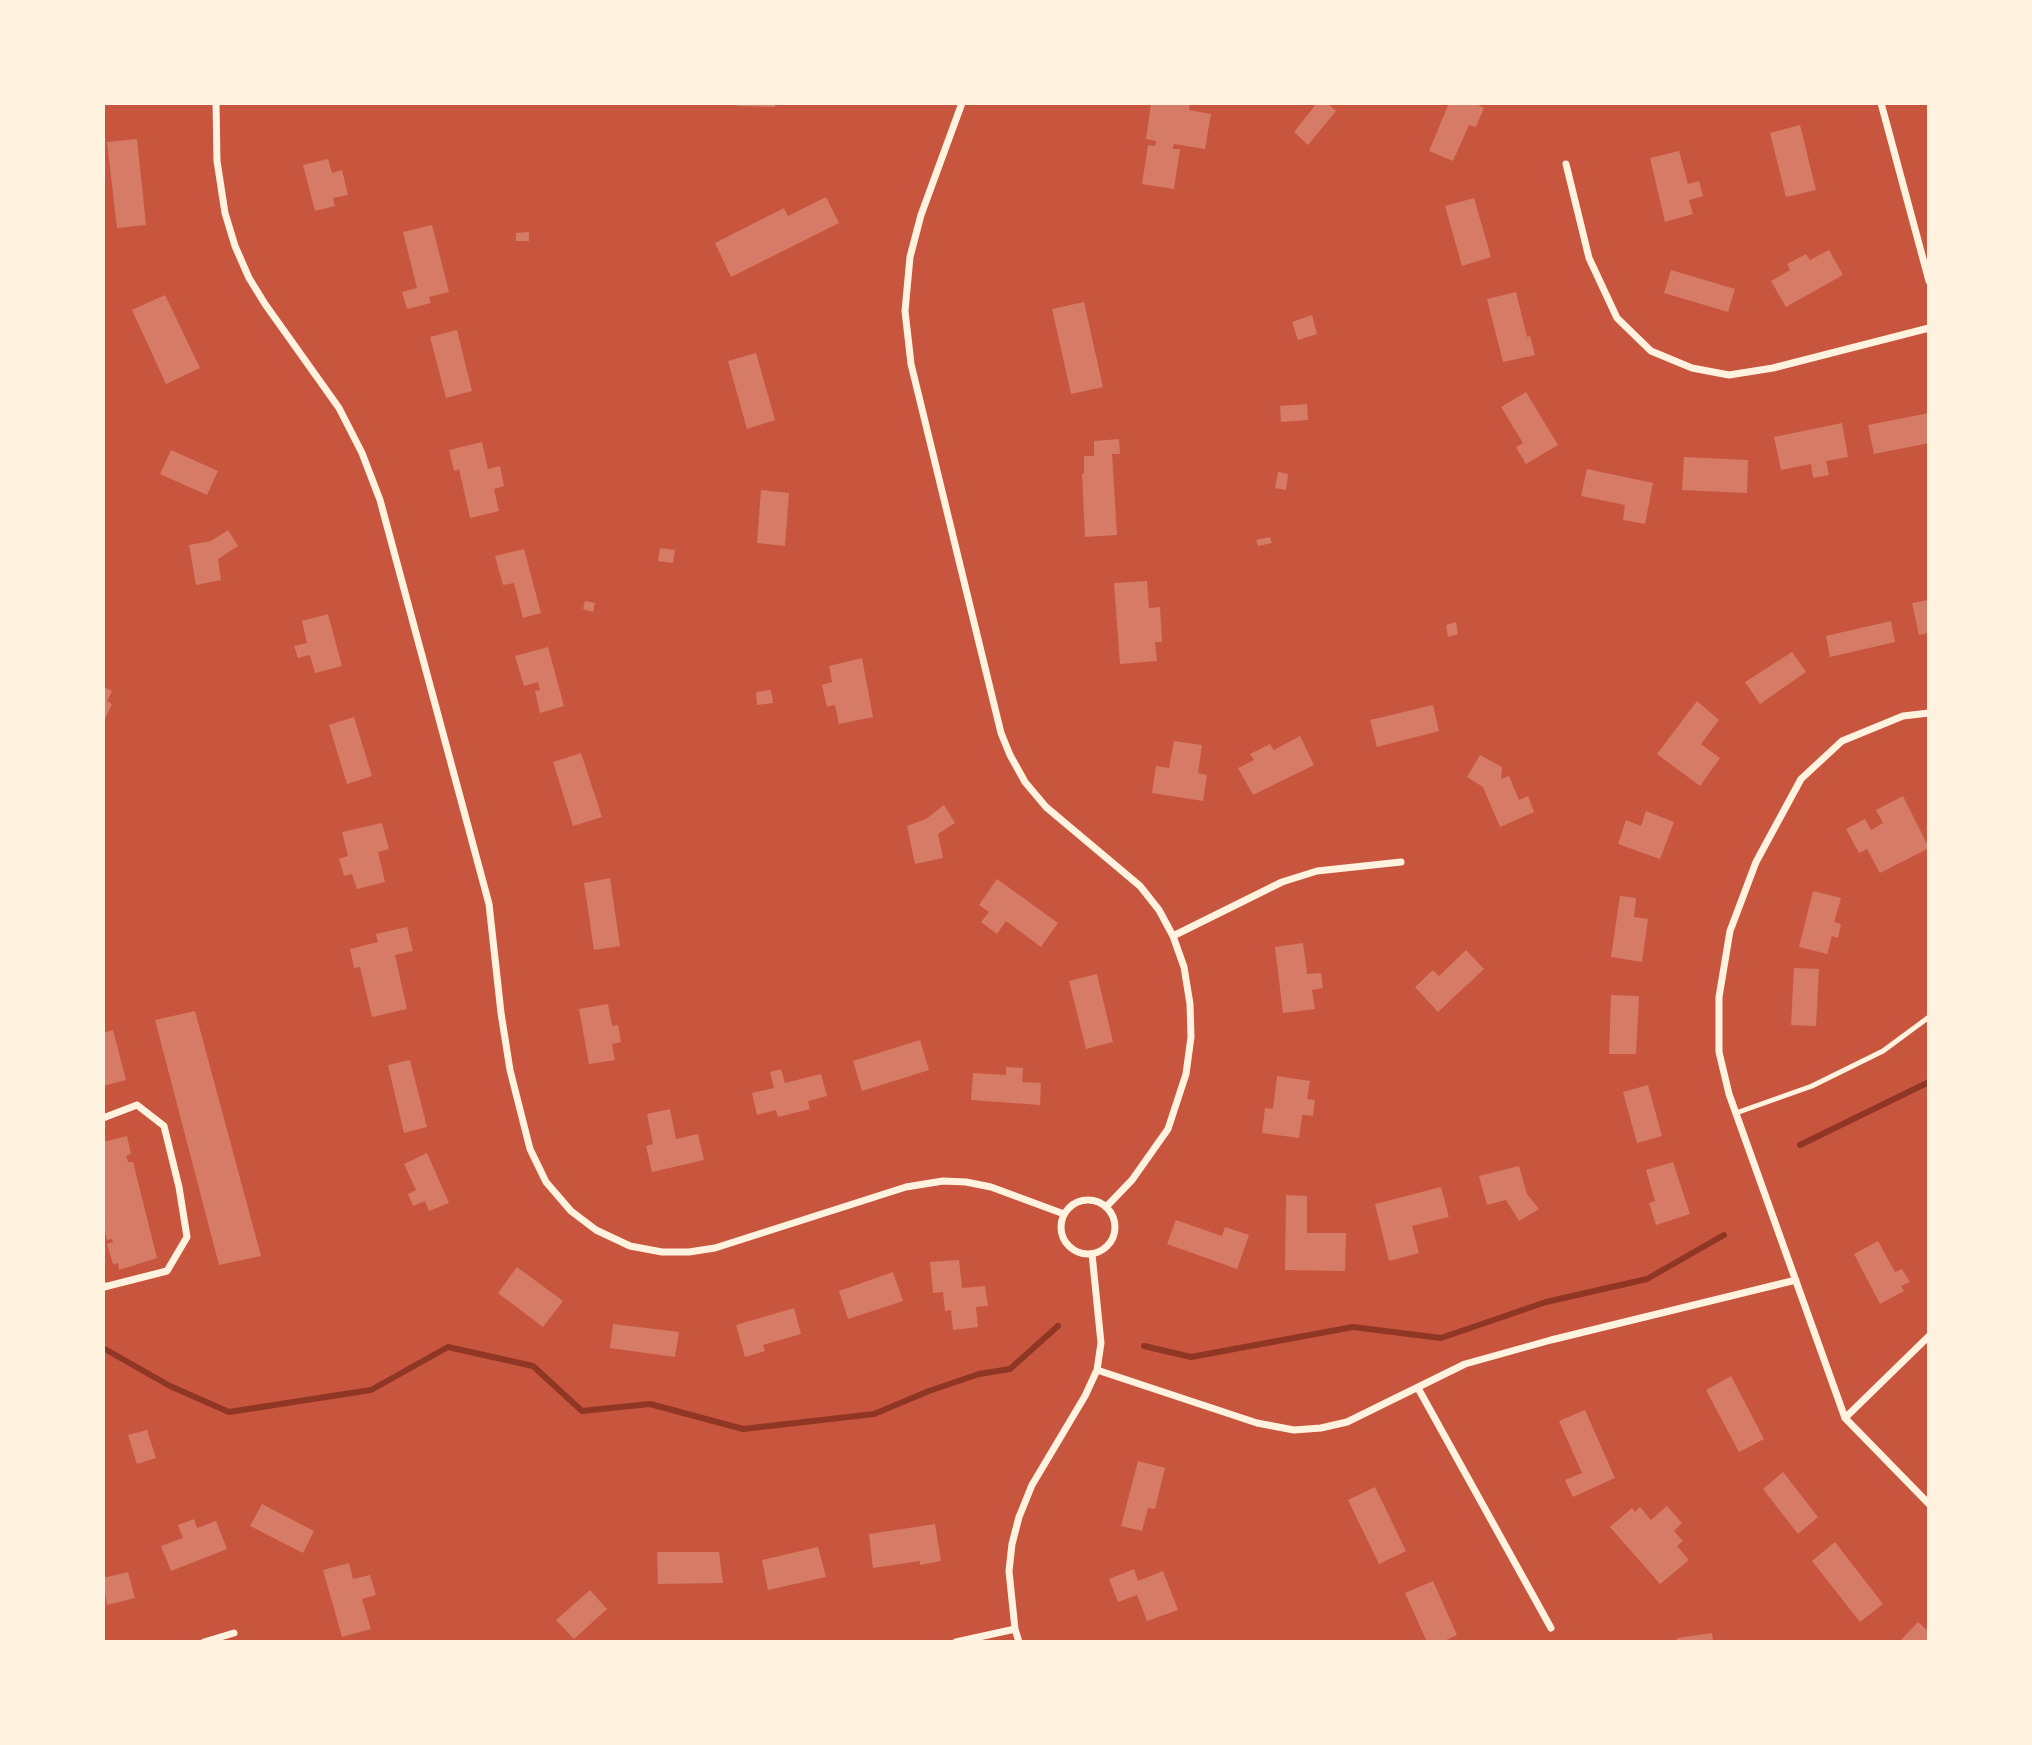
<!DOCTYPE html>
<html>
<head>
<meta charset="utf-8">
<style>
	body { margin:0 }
	#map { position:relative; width:2032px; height:1745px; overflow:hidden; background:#c8553d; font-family:"IBM Plex Sans",sans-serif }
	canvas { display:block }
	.frame { position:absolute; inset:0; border:105px solid #fff3e0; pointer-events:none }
</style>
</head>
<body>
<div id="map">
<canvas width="2032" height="1745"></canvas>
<div class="frame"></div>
</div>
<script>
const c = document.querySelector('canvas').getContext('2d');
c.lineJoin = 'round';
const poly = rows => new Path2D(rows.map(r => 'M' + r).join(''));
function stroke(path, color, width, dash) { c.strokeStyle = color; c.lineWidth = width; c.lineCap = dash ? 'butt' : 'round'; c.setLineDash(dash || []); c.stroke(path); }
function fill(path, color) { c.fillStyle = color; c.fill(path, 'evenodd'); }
stroke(poly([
	[1800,1145,1929,1082],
	[1144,1346,1191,1357,1353,1327,1441,1338,1546,1302,1647,1279,1724,1235],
	[103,1348,170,1386,229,1412,371,1390,448,1347,533,1366,582,1411,650,1404,743,1429,874,1414,929,1391,979,1374,1010,1369,1058,1326]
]), '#8f3625', 6);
fill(poly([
	[737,103,775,103,775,107,737,106],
	[1160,103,1190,103,1189,110,1211,114,1205,149,1174,144,1173,149,1180,149,1174,189,1142,184,1148,145,1155,146,1156,141,1146,139,1151,104,1159,105],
	[1317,103,1327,103,1336,111,1308,145,1294,132],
	[1449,103,1474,103,1484,108,1476,127,1469,125,1453,161,1429,151],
	[1800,125,1816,190,1786,197,1770,133],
	[137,139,146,225,117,228,107,142],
	[1679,151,1688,184,1699,181,1703,196,1689,200,1693,214,1665,222,1650,158],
	[328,159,332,173,342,170,348,195,333,198,335,206,315,211,303,165],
	[826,197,839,223,731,277,715,243,784,208,788,216],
	[1474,198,1491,257,1462,266,1445,206],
	[432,225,449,292,429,297,431,303,407,309,402,292,417,288,403,232],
	[529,232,529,241,516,241,516,233],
	[1829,250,1843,275,1786,307,1771,281,1790,270,1787,264,1806,254,1810,260],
	[1671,270,1735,289,1728,312,1664,293],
	[1516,292,1527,337,1530,336,1535,355,1503,362,1487,299],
	[165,295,200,368,166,384,132,310],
	[1084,302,1103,387,1071,394,1052,309],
	[1312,315,1317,334,1298,340,1292,322],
	[457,330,472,391,446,398,430,337],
	[756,353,775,420,747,429,728,361],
	[1526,392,1558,445,1526,464,1516,447,1523,443,1501,407],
	[1307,404,1308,420,1281,422,1280,406],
	[1929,413,1929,443,1874,454,1868,425],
	[1842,423,1848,457,1826,461,1829,475,1813,478,1811,464,1781,470,1774,437],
	[1119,439,1120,454,1112,454,1117,535,1085,537,1082,473,1084,474,1084,456,1094,456,1094,441],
	[482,442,488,469,500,466,504,486,494,489,499,511,470,518,459,469,454,471,449,450],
	[171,450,218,471,207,495,160,474],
	[1684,457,1748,460,1747,493,1682,490],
	[1587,469,1653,483,1645,524,1623,520,1625,505,1581,496],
	[1278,472,1288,474,1286,490,1275,488],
	[761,490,789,493,785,546,757,543],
	[228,530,238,546,218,559,221,580,196,585,189,545,211,541],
	[1270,537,1272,543,1258,546,1256,540],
	[660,548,675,550,673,563,658,561],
	[524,549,541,613,523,618,514,583,503,585,495,556],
	[1147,581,1149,608,1160,607,1162,642,1155,642,1157,661,1120,664,1114,583],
	[1929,600,1929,633,1919,635,1912,603],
	[585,601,595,603,593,612,583,609],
	[328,614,342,666,315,673,310,655,298,658,294,646,307,643,302,621],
	[1891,621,1895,642,1830,657,1826,636],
	[1456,622,1458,634,1448,637,1446,625],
	[548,647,564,706,540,713,535,691,540,690,538,682,524,686,515,656],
	[1792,652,1806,672,1760,704,1745,682],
	[862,658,873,717,839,724,835,705,827,707,822,685,832,682,829,666],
	[103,687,112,691,107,701,112,704,103,723],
	[771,690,773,703,757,705,756,692],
	[1697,701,1719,720,1701,744,1720,758,1700,786,1657,754],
	[1433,705,1439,731,1377,747,1370,720],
	[354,717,372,776,347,784,329,725],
	[1300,736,1314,765,1253,795,1238,768,1254,760,1250,754,1270,744,1274,750],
	[1174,741,1202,745,1198,773,1207,775,1203,801,1152,793,1156,766,1169,768],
	[581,753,602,817,573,826,553,762],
	[1480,755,1502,767,1501,779,1509,776,1519,800,1528,796,1534,812,1500,827,1483,787,1467,777],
	[1903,796,1929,848,1880,873,1867,849,1859,853,1846,829,1865,819,1871,830,1883,823,1876,810],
	[944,805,955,823,938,834,943,858,915,864,907,826,926,819],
	[1646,811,1674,822,1660,859,1618,844,1626,820,1641,826],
	[382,823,389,849,378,852,385,882,357,889,352,874,344,876,339,859,348,856,342,832],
	[610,878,620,946,594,950,584,883],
	[997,879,1058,923,1041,947,1006,921,997,934,981,922,989,912,979,905],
	[1813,891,1841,898,1834,922,1841,924,1838,938,1832,936,1827,954,1799,947],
	[1620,896,1636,898,1634,917,1648,919,1642,962,1611,957],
	[407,927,413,951,395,955,407,1009,372,1017,360,967,354,968,350,949,378,942,376,934],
	[1303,943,1307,974,1321,973,1323,988,1312,990,1315,1009,1283,1013,1275,947],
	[1466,950,1484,969,1438,1012,1415,987,1433,970,1439,976],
	[1794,968,1819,969,1816,1026,1791,1025],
	[1097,974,1113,1042,1086,1049,1069,981],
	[1611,995,1639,996,1636,1054,1609,1054],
	[608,1004,612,1026,618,1025,621,1042,612,1044,615,1060,589,1064,579,1009],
	[195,1011,261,1256,219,1265,155,1020],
	[113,1030,126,1080,103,1086,103,1033],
	[920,1040,929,1070,862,1091,853,1061],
	[410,1060,427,1127,404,1133,388,1065],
	[1006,1067,1023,1068,1022,1082,1041,1083,1040,1105,971,1100,973,1073,1006,1075],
	[781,1069,785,1083,821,1074,827,1096,808,1101,810,1109,778,1117,776,1110,757,1115,752,1093,774,1088,770,1072],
	[1277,1076,1310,1081,1307,1099,1315,1100,1313,1116,1302,1115,1299,1138,1262,1133,1265,1108,1273,1109],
	[1648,1085,1662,1136,1637,1143,1623,1092],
	[670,1109,676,1139,698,1134,704,1160,652,1172,646,1146,653,1144,647,1114],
	[127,1136,131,1154,126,1156,128,1162,133,1162,157,1258,119,1270,118,1263,113,1264,107,1244,113,1242,112,1239,107,1240,103,1224,103,1220,106,1219,103,1215,103,1142],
	[427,1153,449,1203,429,1211,425,1201,413,1206,408,1194,416,1190,404,1164],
	[1673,1162,1690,1214,1656,1225,1649,1203,1655,1201,1646,1170],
	[1519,1166,1527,1194,1539,1209,1519,1221,1506,1200,1487,1205,1479,1176],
	[1441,1187,1449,1217,1412,1226,1419,1253,1389,1261,1375,1204],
	[1286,1195,1307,1196,1307,1233,1346,1233,1345,1271,1285,1270],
	[1176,1220,1222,1236,1225,1227,1249,1235,1237,1269,1167,1244],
	[1878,1241,1895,1272,1902,1269,1910,1282,1901,1286,1904,1291,1880,1304,1854,1254],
	[959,1260,962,1288,985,1286,988,1306,976,1307,978,1327,953,1330,951,1310,945,1311,943,1292,933,1293,930,1262],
	[517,1267,563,1301,543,1327,498,1293],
	[893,1272,903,1301,848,1319,839,1291],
	[794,1308,801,1334,763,1345,765,1351,745,1357,736,1325],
	[613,1324,679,1332,675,1357,610,1348],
	[1731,1376,1764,1439,1739,1452,1706,1390],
	[1585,1410,1615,1478,1573,1497,1565,1480,1582,1473,1559,1421],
	[147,1430,156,1458,137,1464,128,1435],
	[1138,1461,1165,1468,1155,1509,1148,1508,1142,1531,1121,1526],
	[1783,1472,1818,1517,1798,1534,1763,1489],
	[1375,1487,1406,1551,1379,1564,1348,1500],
	[262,1504,314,1531,303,1553,250,1526],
	[1667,1506,1682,1523,1674,1531,1683,1541,1677,1546,1689,1560,1660,1584,1610,1527,1632,1508,1635,1512,1640,1507,1651,1520],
	[194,1519,197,1528,216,1521,227,1549,171,1571,161,1546,183,1538,178,1525],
	[935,1524,941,1561,920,1565,920,1561,873,1568,869,1534],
	[1835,1542,1883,1604,1860,1622,1812,1561],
	[818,1547,826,1577,768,1590,762,1560],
	[657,1552,719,1552,723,1583,658,1584],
	[349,1563,353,1579,370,1575,376,1595,362,1599,371,1629,342,1637,323,1570],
	[1134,1569,1138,1581,1163,1571,1178,1610,1147,1621,1137,1595,1118,1602,1109,1579],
	[128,1572,135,1598,107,1605,103,1578],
	[1433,1581,1457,1635,1442,1642,1427,1642,1405,1593],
	[590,1590,607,1609,574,1639,556,1620],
	[1918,1622,1929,1632,1929,1642,1899,1642],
	[1712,1633,1713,1642,1677,1642,1677,1638]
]), '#d67c66');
stroke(poly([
	[1736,1113,1812,1086,1883,1051,1929,1017]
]), '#fff3e0', 5);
stroke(poly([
	[216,103,217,161,225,213,235,246,249,278,265,304,339,408,362,453,380,500,489,904,501,1013,510,1070,530,1149,546,1182,571,1211,596,1230,630,1246,662,1252,689,1252,715,1248,906,1187,943,1181,966,1182,991,1187,1064,1214],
	[962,103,921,215,910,257,905,311,911,364,1001,733,1010,755,1025,782,1046,807,1140,886,1159,910,1173,936,1184,967,1190,1004,1191,1037,1186,1074,1168,1129,1132,1180,1107,1206],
	[1881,103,1929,281],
	[1566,164,1589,258,1617,318,1651,351,1692,368,1729,375,1773,368,1929,328],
	[1929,713,1903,716,1842,741,1801,779,1756,862,1730,931,1719,997,1719,1052,1729,1094,1845,1418,1929,1504],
	[1173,936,1282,882,1317,871,1401,862],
	[103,1118,137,1105,164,1126,179,1187,187,1237,167,1271,104,1287,103,1285],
	'1061 1227a27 27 0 1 1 54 0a27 27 0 1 1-54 0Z',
	[1097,1370,1257,1423,1294,1430,1321,1428,1347,1422,1465,1364,1551,1340,1796,1280],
	[1418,1388,1551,1628],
	[1845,1418,1929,1336],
	[204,1642,234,1633],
	[956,1642,1015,1629],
	[1019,1642,1015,1629,1009,1571,1012,1544,1019,1517,1032,1485,1085,1396,1097,1370,1101,1343,1092,1254]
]), '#fff3e0', 7);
</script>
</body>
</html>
